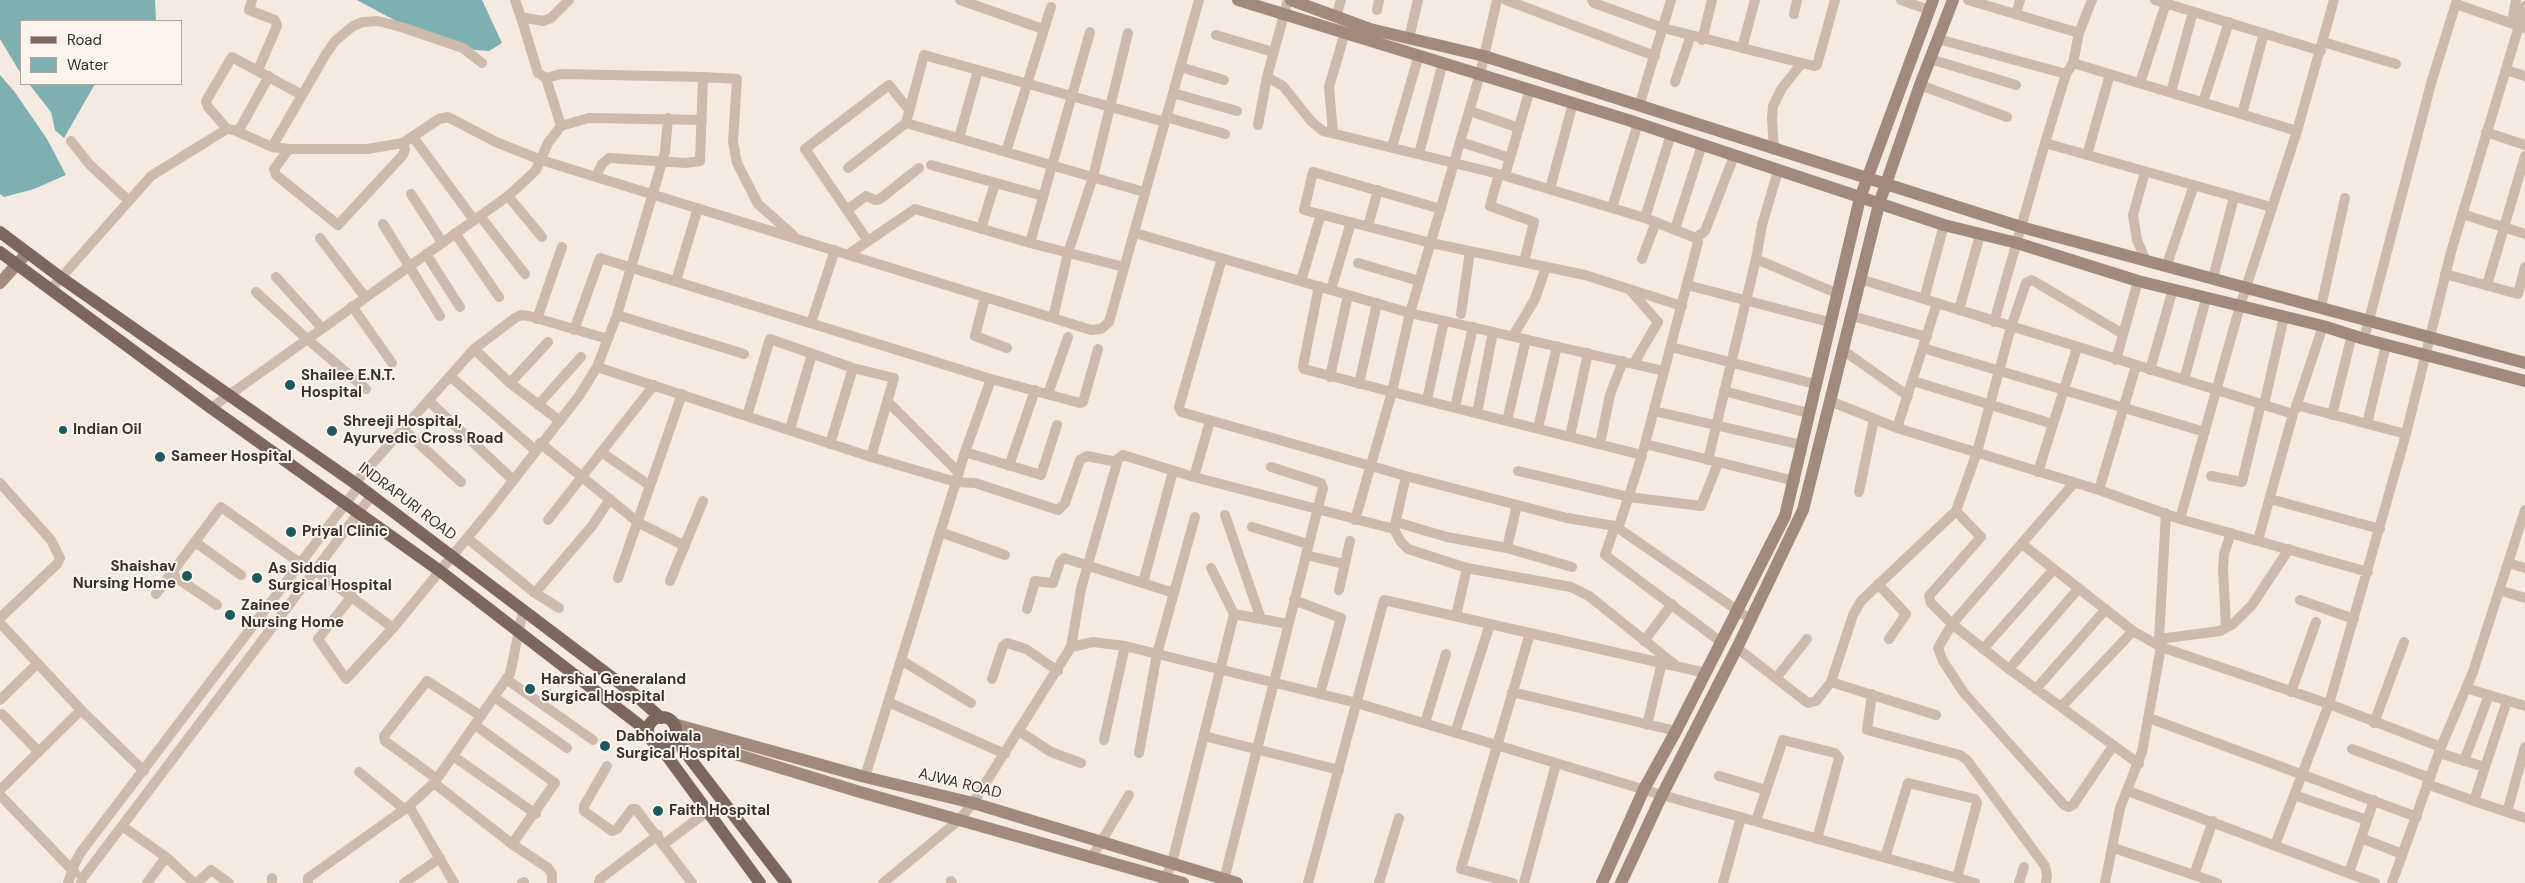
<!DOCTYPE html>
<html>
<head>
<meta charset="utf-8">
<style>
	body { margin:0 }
	#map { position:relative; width:2525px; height:883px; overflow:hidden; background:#f4eae0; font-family:"DM Sans",sans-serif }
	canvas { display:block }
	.legend { position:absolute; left:20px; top:20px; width:162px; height:65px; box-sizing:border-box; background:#fbf4ed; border:1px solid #aea59f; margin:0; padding:6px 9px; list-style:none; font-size:15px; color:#3a2f2a }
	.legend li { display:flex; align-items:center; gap:10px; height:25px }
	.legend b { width:25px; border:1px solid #aea59f }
</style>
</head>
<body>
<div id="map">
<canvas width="2525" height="883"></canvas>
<ul class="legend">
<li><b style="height:6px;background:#7d665b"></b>Road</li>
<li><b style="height:14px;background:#7eb0b2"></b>Water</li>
</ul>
</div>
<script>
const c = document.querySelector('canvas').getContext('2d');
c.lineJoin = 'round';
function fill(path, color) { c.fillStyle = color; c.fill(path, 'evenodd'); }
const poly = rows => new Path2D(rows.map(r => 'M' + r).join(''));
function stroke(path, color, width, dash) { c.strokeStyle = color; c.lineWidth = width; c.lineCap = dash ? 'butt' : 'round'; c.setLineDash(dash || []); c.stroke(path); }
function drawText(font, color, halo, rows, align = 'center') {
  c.font = font + ' "DM Sans",sans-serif'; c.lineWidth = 4; c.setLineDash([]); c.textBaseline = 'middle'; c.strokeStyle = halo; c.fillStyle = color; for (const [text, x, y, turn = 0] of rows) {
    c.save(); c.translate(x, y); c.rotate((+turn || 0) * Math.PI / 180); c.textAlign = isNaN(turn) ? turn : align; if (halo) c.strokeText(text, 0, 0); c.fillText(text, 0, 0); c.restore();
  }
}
fill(poly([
	[0,0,155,0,156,21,21,21,21,74,0,39],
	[357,0,482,0,502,43,489,51,475,50,396,21],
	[0,75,14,91,47,139,66,175,34,189,4,197,0,194],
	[29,84,95,84,64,138,55,130,51,112]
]), '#7eb0b2');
stroke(poly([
	[252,0,249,10,275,20,277,26,258,70],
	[515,0,521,17,543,21,551,18,569,0],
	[960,0,1043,29],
	[1288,0,1267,77,1283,86,1311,121,1323,131,1499,174,1645,218,1696,238,1698,242,1645,444],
	[1497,0,1480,74,1410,313,1392,392,1642,455,1618,529],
	[1506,0,1655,56],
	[1592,0,1594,3,1663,28,1814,66,1817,65,1835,0],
	[1901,0,1929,10],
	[1968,0,2079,33],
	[2155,0,2321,51],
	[2456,4,2525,28],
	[1377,10,1379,0],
	[1794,14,1797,0],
	[2016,14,2020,0],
	[521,17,538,73,546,78],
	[1336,17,1341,0],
	[2512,23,2516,0],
	[1216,35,1273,52],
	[1409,38,1418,0],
	[1938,39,2066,74],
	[1702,40,1712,0],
	[2323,42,2396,64],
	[1742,48,1755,0],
	[1930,59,2016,85],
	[2073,63,2297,131],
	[1180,67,1224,80],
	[2506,70,2525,76],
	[703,77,737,79,733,142,737,163,758,204,793,235],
	[1675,82,1691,35],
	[2140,83,2166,3],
	[1920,85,2007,117],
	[2171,92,2193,12],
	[1173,93,1237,111],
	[2203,102,2229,22],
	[1639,106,1671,0],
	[1470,111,1519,128],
	[2242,114,2264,33],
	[1166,117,1225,134],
	[906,123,1144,192],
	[1258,125,1267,77],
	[561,126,589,118,702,120],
	[227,129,208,107,206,101,232,57,302,95],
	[238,132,269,76],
	[2486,132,2525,145],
	[1333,133,1329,87,1345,32],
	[413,137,474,220],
	[959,138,978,70],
	[71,141,90,165,129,201],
	[1461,142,1510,158],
	[2045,143,2271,207],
	[272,147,326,54,335,41,353,26,363,22,378,21,401,27,463,48,482,63],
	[1392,147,1419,55],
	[289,149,274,169,276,175,338,225,403,155,405,149,403,143],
	[1774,150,1772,119,1773,106,1782,88,1802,63],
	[1006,152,1051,7],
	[1419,154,1443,62],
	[2087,155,2110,74],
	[931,165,1043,196],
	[848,168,906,123,924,55,1165,122],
	[1778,171,1762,225,1756,259,1836,293],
	[2145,172,2133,215,2137,240,2146,261],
	[1499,174,1490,206,1534,222,1524,262],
	[1505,175,1530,89],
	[1550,189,1573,103],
	[411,194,442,242],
	[508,196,542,237],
	[1612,208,1638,123],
	[1441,209,1313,172,1304,210,1431,243,1585,275,1682,306],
	[847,210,866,196,875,200,880,199,919,168],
	[2462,214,2525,234],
	[480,216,525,274],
	[1645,218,1671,134],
	[383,224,440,316],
	[1368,226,1378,190],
	[981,229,995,183],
	[1675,229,1702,145],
	[455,233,499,297],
	[1135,233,1410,313,1664,371],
	[320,238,365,297],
	[1696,238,1705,231,1734,156],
	[868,241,805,149,889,85,909,110],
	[1030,243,1090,32],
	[426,254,460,307],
	[849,254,915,209,1030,243,1124,267],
	[1222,258,1179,407,1181,412,1406,476],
	[1642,259,1656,222],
	[1358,263,1419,281],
	[2166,267,2194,185],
	[2445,274,2518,294,2525,267],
	[276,277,322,328],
	[2213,278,2234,197],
	[1860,279,1937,303],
	[676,281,698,208],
	[1301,281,1321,214],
	[1687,285,1829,322],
	[2487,285,2525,156],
	[1319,286,1303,366,1304,369,1392,392,1355,520],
	[51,289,151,176,227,129,234,130,272,147,289,149,367,149,403,143,439,119,448,117,496,142,541,160,1053,318,1091,330,1101,329,1109,322,1199,0],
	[1331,290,1351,222],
	[1630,290,1658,322,1634,363],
	[256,292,307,339,366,389],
	[985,297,975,336,1007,348],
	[1924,299,1944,225],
	[352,306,392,363],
	[2321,307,2345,198],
	[1959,310,1980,235],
	[1461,314,1470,251],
	[617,315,744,354],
	[1852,316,1927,337],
	[1053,318,1068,253,1093,177,1128,33],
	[537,319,562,247],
	[1994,322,2045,143,2066,74,2073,63,2079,33,2092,0],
	[811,323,835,250],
	[574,330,600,258,991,379,1080,403,1083,402,1098,349],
	[1513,336,1535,299,1546,267],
	[2364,339,2432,80,2457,0],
	[1671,347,1815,384],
	[1923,348,2205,432],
	[474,349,510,383,560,421],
	[1844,351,1908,396],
	[2116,360,2138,281],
	[597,367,871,457,956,482,975,483,1058,510,1065,503,1080,460,1087,456,1117,462],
	[2150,370,2173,289],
	[451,377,535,450],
	[1330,377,1348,295],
	[2184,380,2206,299],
	[1913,381,2053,424],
	[510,383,548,342],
	[1359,384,1377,303],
	[1724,391,1808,413],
	[1048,394,1068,337],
	[1427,400,1444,321],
	[429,401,513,480],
	[1830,401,1897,428,2099,490,2180,519,2368,572],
	[888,402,959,473],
	[538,405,581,357],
	[2264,405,2284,317],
	[2296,405,2406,434],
	[1455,407,1473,327],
	[211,408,508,196,530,176,536,170,548,143,561,126,546,78,561,74,703,77,700,161,686,163,609,158,602,164,596,176],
	[2295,410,2323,326],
	[1654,411,1802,445],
	[1477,413,1493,332],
	[2332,415,2352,335],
	[747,416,770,339,853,368,894,378,871,457],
	[1507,421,1526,339],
	[2367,424,2386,345],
	[1538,428,1557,346],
	[1897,428,1937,303,2217,390,2293,414,2258,540],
	[403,429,461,482],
	[790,429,812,354],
	[1570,436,1588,353],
	[540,443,639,523,685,546],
	[830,444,853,368],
	[1600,444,1610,395,1623,361],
	[1644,449,1645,444,1795,481],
	[601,452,649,485],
	[965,452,1041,475,1057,425],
	[1708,460,1756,259],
	[1009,466,1035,390],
	[1518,471,1629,497,1701,506,1718,463],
	[2038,472,2077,348],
	[2211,476,2242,482,2261,403],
	[1194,477,1210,421],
	[0,483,51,540,60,558,57,564,0,618],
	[355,483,474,349,515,318,521,315,529,316,608,339],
	[2074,483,1952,624,2009,669,2139,764],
	[2099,490,2136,366],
	[1859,492,1874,419],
	[2270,499,2380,529],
	[1956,511,1981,537,1929,596,1931,603,1952,624,1938,648,1943,661,1964,693,2064,805,2069,807,2073,805,2113,746],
	[1225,515,1261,619],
	[2180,519,2240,306,2297,131,2334,0],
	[548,520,654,385],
	[1396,522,1447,537,1507,548,1572,567],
	[1252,527,1308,544],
	[1394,529,1406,476,1567,518,1615,526],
	[940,532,1005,555],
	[467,538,535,593,559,608],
	[195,542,241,575],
	[2022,544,2133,631,2161,647,2329,704,2441,747],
	[1507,548,1517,505],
	[1306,555,1344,564],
	[2508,563,2525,568],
	[171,574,217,605],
	[618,578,682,394],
	[670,581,703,501],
	[1143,583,1173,471],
	[1878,584,1906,614,1889,639],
	[1339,590,1350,541],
	[2499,590,2525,598],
	[535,593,592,526,610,499],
	[156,594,221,507,300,563,315,570,393,628],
	[352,596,318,639,346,679,393,628,491,509,579,396,597,367,617,315,665,152,668,118],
	[1294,600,1341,618,1320,694],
	[2300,600,2354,619],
	[1027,609,1035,581,1053,583,1060,562,1064,558,1174,593],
	[1234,614,1288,624],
	[1456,616,1467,568],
	[0,623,81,710,0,790],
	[2226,628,2223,568,2224,554,2231,533],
	[2159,639,2220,631,2233,624,2252,605,2289,549],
	[1644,641,1672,604],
	[1721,642,1605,555,1615,526,1750,619],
	[1071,647,1081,589,1118,459,1123,455,1194,477,1394,529,1401,542,1408,549,1467,568,1571,587,1589,596,1675,665],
	[1737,648,1808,703,1816,701,1831,682,1853,615,1861,601,1956,511,1977,452,2011,327,2026,283,2032,280,2123,334],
	[1983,649,2054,569],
	[901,660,971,703],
	[2009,669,2079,588],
	[1776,678,1807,639],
	[506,679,593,740],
	[992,679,1003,646,1007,643,1026,649,1058,671],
	[1831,682,1936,715],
	[2466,688,2525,706],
	[2036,689,2106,609],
	[1512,692,1676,731],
	[2291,692,2316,622],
	[1872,694,1867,730,1960,755,1967,760,2045,866,2047,875,2046,883],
	[494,697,567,748],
	[0,700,37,664],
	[888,702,1005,754],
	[2061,707,2133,631],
	[81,710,144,771],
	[2,714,39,752],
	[2149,718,2417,817],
	[1425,723,1446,654],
	[2374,723,2404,642],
	[475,725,555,783,512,844],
	[1647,725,1662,662],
	[1019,731,1051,752,1081,763],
	[1455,733,1490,624],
	[1204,736,1339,770],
	[1104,740,1125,646],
	[2352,749,2430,778],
	[1139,753,1157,654,1195,517],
	[453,756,536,814],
	[2464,761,2489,695],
	[607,766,584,806,584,811,612,831,617,829,632,809,636,809,692,883],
	[2485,767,2507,701],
	[359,772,404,809],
	[1719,776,1766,790],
	[865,777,965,452,991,379],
	[437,779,385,741,384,736,427,681,481,716],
	[434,783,512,844,548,868,552,874,552,883],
	[2427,784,2474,801,2485,767,2439,753],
	[2128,791,2375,883],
	[0,795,75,873],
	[2294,795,2367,820],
	[2474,801,2525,818],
	[2507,812,2525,747],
	[1756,821,1783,740,1835,753,1839,758,1817,839],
	[2213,821,2194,875,2217,883],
	[122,826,166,857,194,883],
	[2361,838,2402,854],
	[664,844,708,811],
	[2275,845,2329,704,2406,434,2451,252,2525,6],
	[2114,848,2194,875],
	[1092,857,1129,795],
	[1885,858,1908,783,1975,799,1977,803,1957,878],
	[2349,873,2374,800],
	[272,878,272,883],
	[1224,880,1323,488,1321,483,1271,467],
	[951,881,952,883],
	[68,883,75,863,81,852,359,486],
	[81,883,82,879,372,495],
	[147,883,166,857],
	[197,883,211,870,229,883],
	[308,883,308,878,409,806],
	[404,883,440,858],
	[454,883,409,806,434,783,510,674,523,611],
	[522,883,524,882],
	[599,883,600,879,658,835],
	[883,883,959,820,973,803,1071,647,1093,642,1125,646,1357,703,1662,795,1975,883],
	[1163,883,1172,863,1234,614,1211,568],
	[1308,883,1384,600,1706,673],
	[1379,883,1399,818],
	[1513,883,1461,869,1530,633],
	[1524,883,1556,764],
	[1723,883,1741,817],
	[2019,883,2024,867],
	[2105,883,2120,808,2142,752,2161,647,2159,639,2166,513],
	[2392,883,2441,747,2473,672,2525,510]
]), '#cdbaab', 10);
stroke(poly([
	[1238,0,1628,120,1944,225,2017,243,2138,281,2323,326,2364,339,2525,381],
	[1291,0,1370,29,1484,56,2021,227,2525,363],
	[0,283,27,253],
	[674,724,865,777,973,803,1237,883],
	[676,736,860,792,1183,883],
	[1602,883,1644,789,1676,731,1785,516,1860,198,1933,0],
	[1621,883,1662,795,1737,648,1803,510,1879,204,1920,85,1953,0]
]), '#a1897c', 12);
stroke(poly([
	[0,232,60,277,359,486,634,694,661,718],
	[0,252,211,408,440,571,646,730],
	'648 731a14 14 0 1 1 28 0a14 14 0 1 1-28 0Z',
	[675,739,786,883],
	[659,745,760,883]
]), '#7d665b', 12);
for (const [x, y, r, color] of [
	[290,385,6,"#1e5a5d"],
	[63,430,5,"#1e5a5d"],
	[332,431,6,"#1e5a5d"],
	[160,457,6,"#1e5a5d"],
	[291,532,6,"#1e5a5d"],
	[187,576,6,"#1e5a5d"],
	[257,578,6,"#1e5a5d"],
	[230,615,6,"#1e5a5d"],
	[530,689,6,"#1e5a5d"],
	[605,746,6,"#1e5a5d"],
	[658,811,6,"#1e5a5d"]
]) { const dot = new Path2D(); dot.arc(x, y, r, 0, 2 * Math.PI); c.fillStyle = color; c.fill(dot); stroke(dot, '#fbf4ed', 2); }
drawText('bold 15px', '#3a2f2a', '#fbf4ed', [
	["Shailee E.N.T.",301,376],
	["Hospital",301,393],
	["Shreeji Hospital,",343,422],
	["Ayurvedic Cross Road",343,439],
	["Indian Oil",73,430],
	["Sameer Hospital",171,457],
	["Priyal Clinic",302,532],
	["Shaishav",176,567,"right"],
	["Nursing Home",176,584,"right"],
	["As Siddiq",268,569],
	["Surgical Hospital",268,586],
	["Zainee",241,606],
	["Nursing Home",241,623],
	["Harshal Generaland",541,680],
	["Surgical Hospital",541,697],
	["Dabhoiwala",616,737],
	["Surgical Hospital",616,754],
	["Faith Hospital",669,811]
], 'left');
drawText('15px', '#3a2f2a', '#fbf4ed', [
	["INDRAPURI ROAD",407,502,37],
	["AJWA ROAD",960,784,14]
]);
</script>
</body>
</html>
